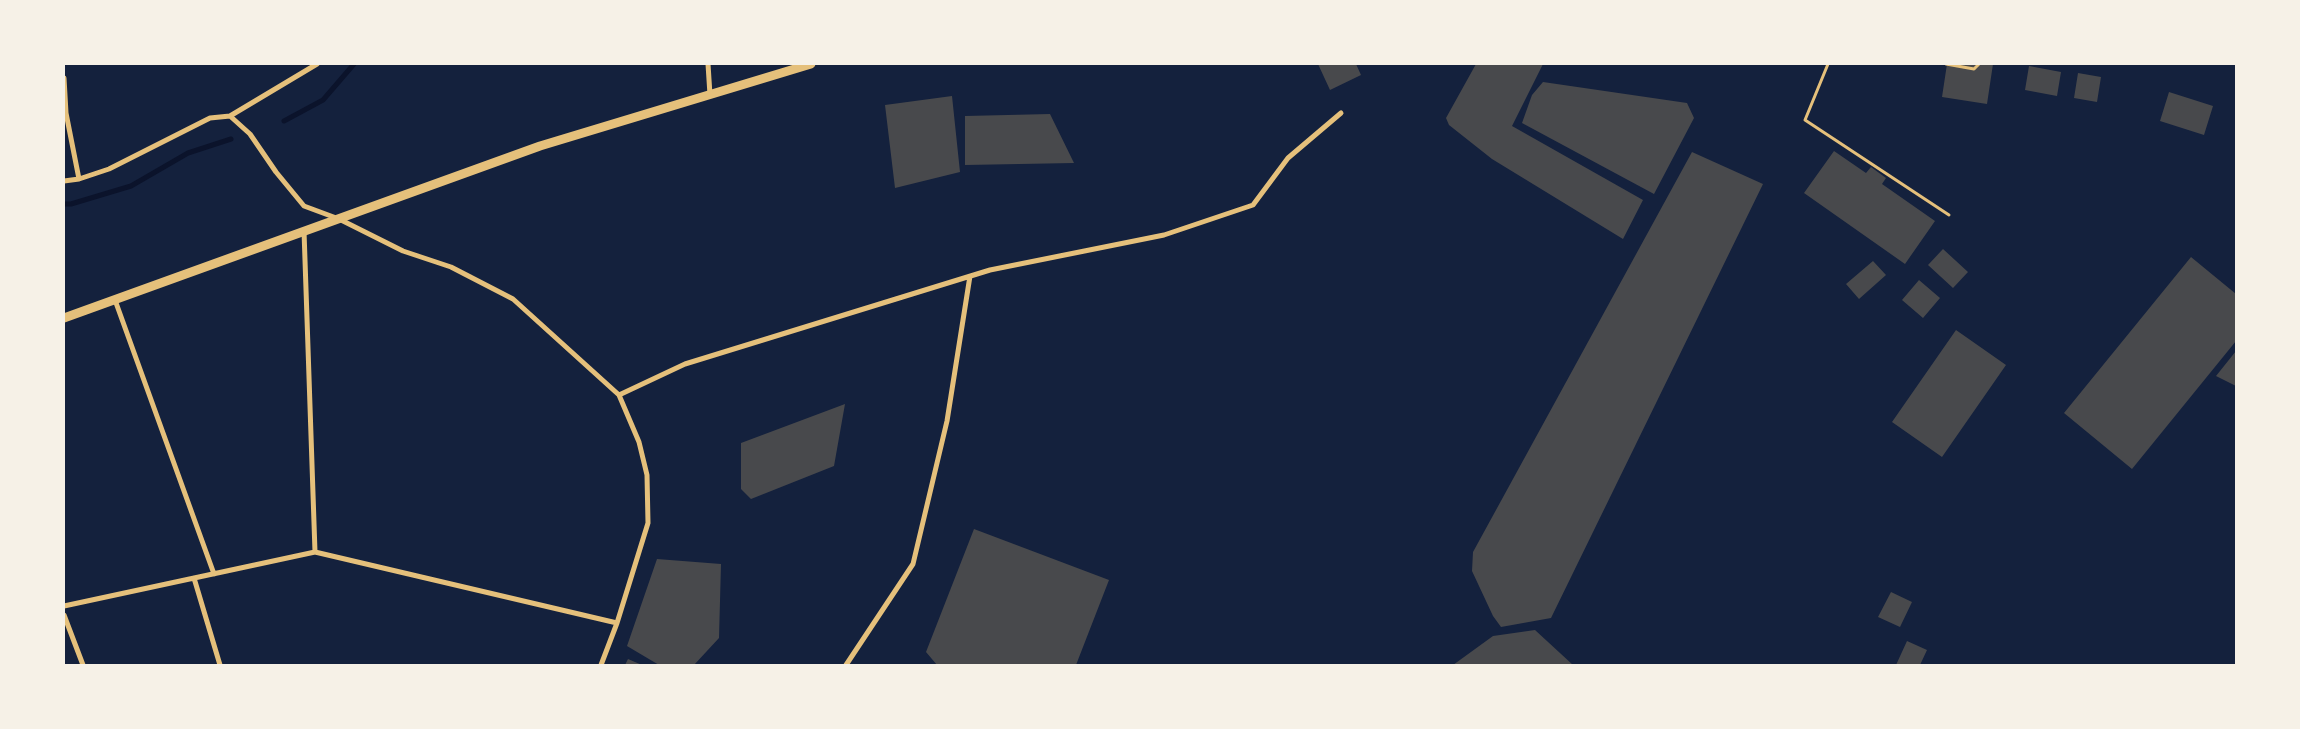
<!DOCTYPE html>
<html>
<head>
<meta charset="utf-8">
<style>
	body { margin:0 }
	#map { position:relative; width:2300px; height:729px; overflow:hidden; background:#14213d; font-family:Karla,sans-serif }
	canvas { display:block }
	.frame { position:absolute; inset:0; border:65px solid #f6f1e7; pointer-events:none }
</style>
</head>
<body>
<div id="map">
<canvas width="2300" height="729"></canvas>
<div class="frame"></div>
</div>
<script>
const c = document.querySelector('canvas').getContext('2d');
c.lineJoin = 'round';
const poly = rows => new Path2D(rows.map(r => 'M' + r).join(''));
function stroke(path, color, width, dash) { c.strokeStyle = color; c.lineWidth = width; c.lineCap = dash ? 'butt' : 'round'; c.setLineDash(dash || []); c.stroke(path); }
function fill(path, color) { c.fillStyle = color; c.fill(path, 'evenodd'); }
stroke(poly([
	[284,121,323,100,354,64],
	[64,204,71,204,131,186,188,153,231,139]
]), '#0b132b', 5);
fill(poly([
	[1318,64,1356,64,1361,75,1330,90],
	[1476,64,1543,64,1512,126,1643,200,1623,239,1492,159,1449,125,1446,118],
	[1947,64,1993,64,1987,104,1942,97],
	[2029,66,2061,72,2057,96,2025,90],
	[2078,73,2101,77,2097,102,2074,98],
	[1543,82,1687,103,1694,118,1654,194,1522,123,1532,95],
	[2169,92,2213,106,2204,135,2160,121],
	[952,96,960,172,895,188,885,105],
	[1050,114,1074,163,965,165,965,116],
	[1834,151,1866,173,1871,167,1886,178,1882,184,1935,221,1905,264,1804,193],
	[1692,152,1763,184,1551,618,1501,627,1493,616,1472,571,1473,552],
	[1943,249,1968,272,1953,288,1928,265],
	[2191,257,2236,294,2236,341,2132,469,2064,413],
	[1873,261,1886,275,1859,299,1846,284],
	[1919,280,1940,298,1923,318,1902,300],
	[1956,330,2006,365,1942,457,1892,422],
	[2236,351,2236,386,2216,376],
	[845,404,834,466,751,499,741,489,741,443],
	[974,529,1109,580,1076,665,937,665,926,652],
	[657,559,721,564,719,638,694,665,659,665,627,646],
	[1891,592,1912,602,1900,627,1878,617],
	[1535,630,1573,665,1453,665,1493,636],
	[1907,641,1927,650,1920,665,1896,665],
	[628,659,642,665,625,665]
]), '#48494c');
stroke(poly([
	[1828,64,1805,120,1949,215],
	[1946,64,1974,69,1979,64]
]), '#e5c07b', 3);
stroke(poly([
	[708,64,710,95],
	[64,78,66,113,79,179],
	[230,116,250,134,276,172,304,206,339,219,403,251,451,267,513,299,619,395,639,442,647,475,648,523,617,623,601,665],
	[64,181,79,179,109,169,210,118,230,116,317,64],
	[304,231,315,552],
	[115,300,214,574],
	[619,395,685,364,990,270,1164,235,1253,205,1288,158,1341,113],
	[194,578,220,665],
	[64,606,315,552,617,623],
	[64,615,83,665],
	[846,665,913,564,947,421,970,276]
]), '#e5c07b', 5);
stroke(poly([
	[64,318,540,146,811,64]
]), '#e5c07b', 9);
</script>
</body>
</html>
